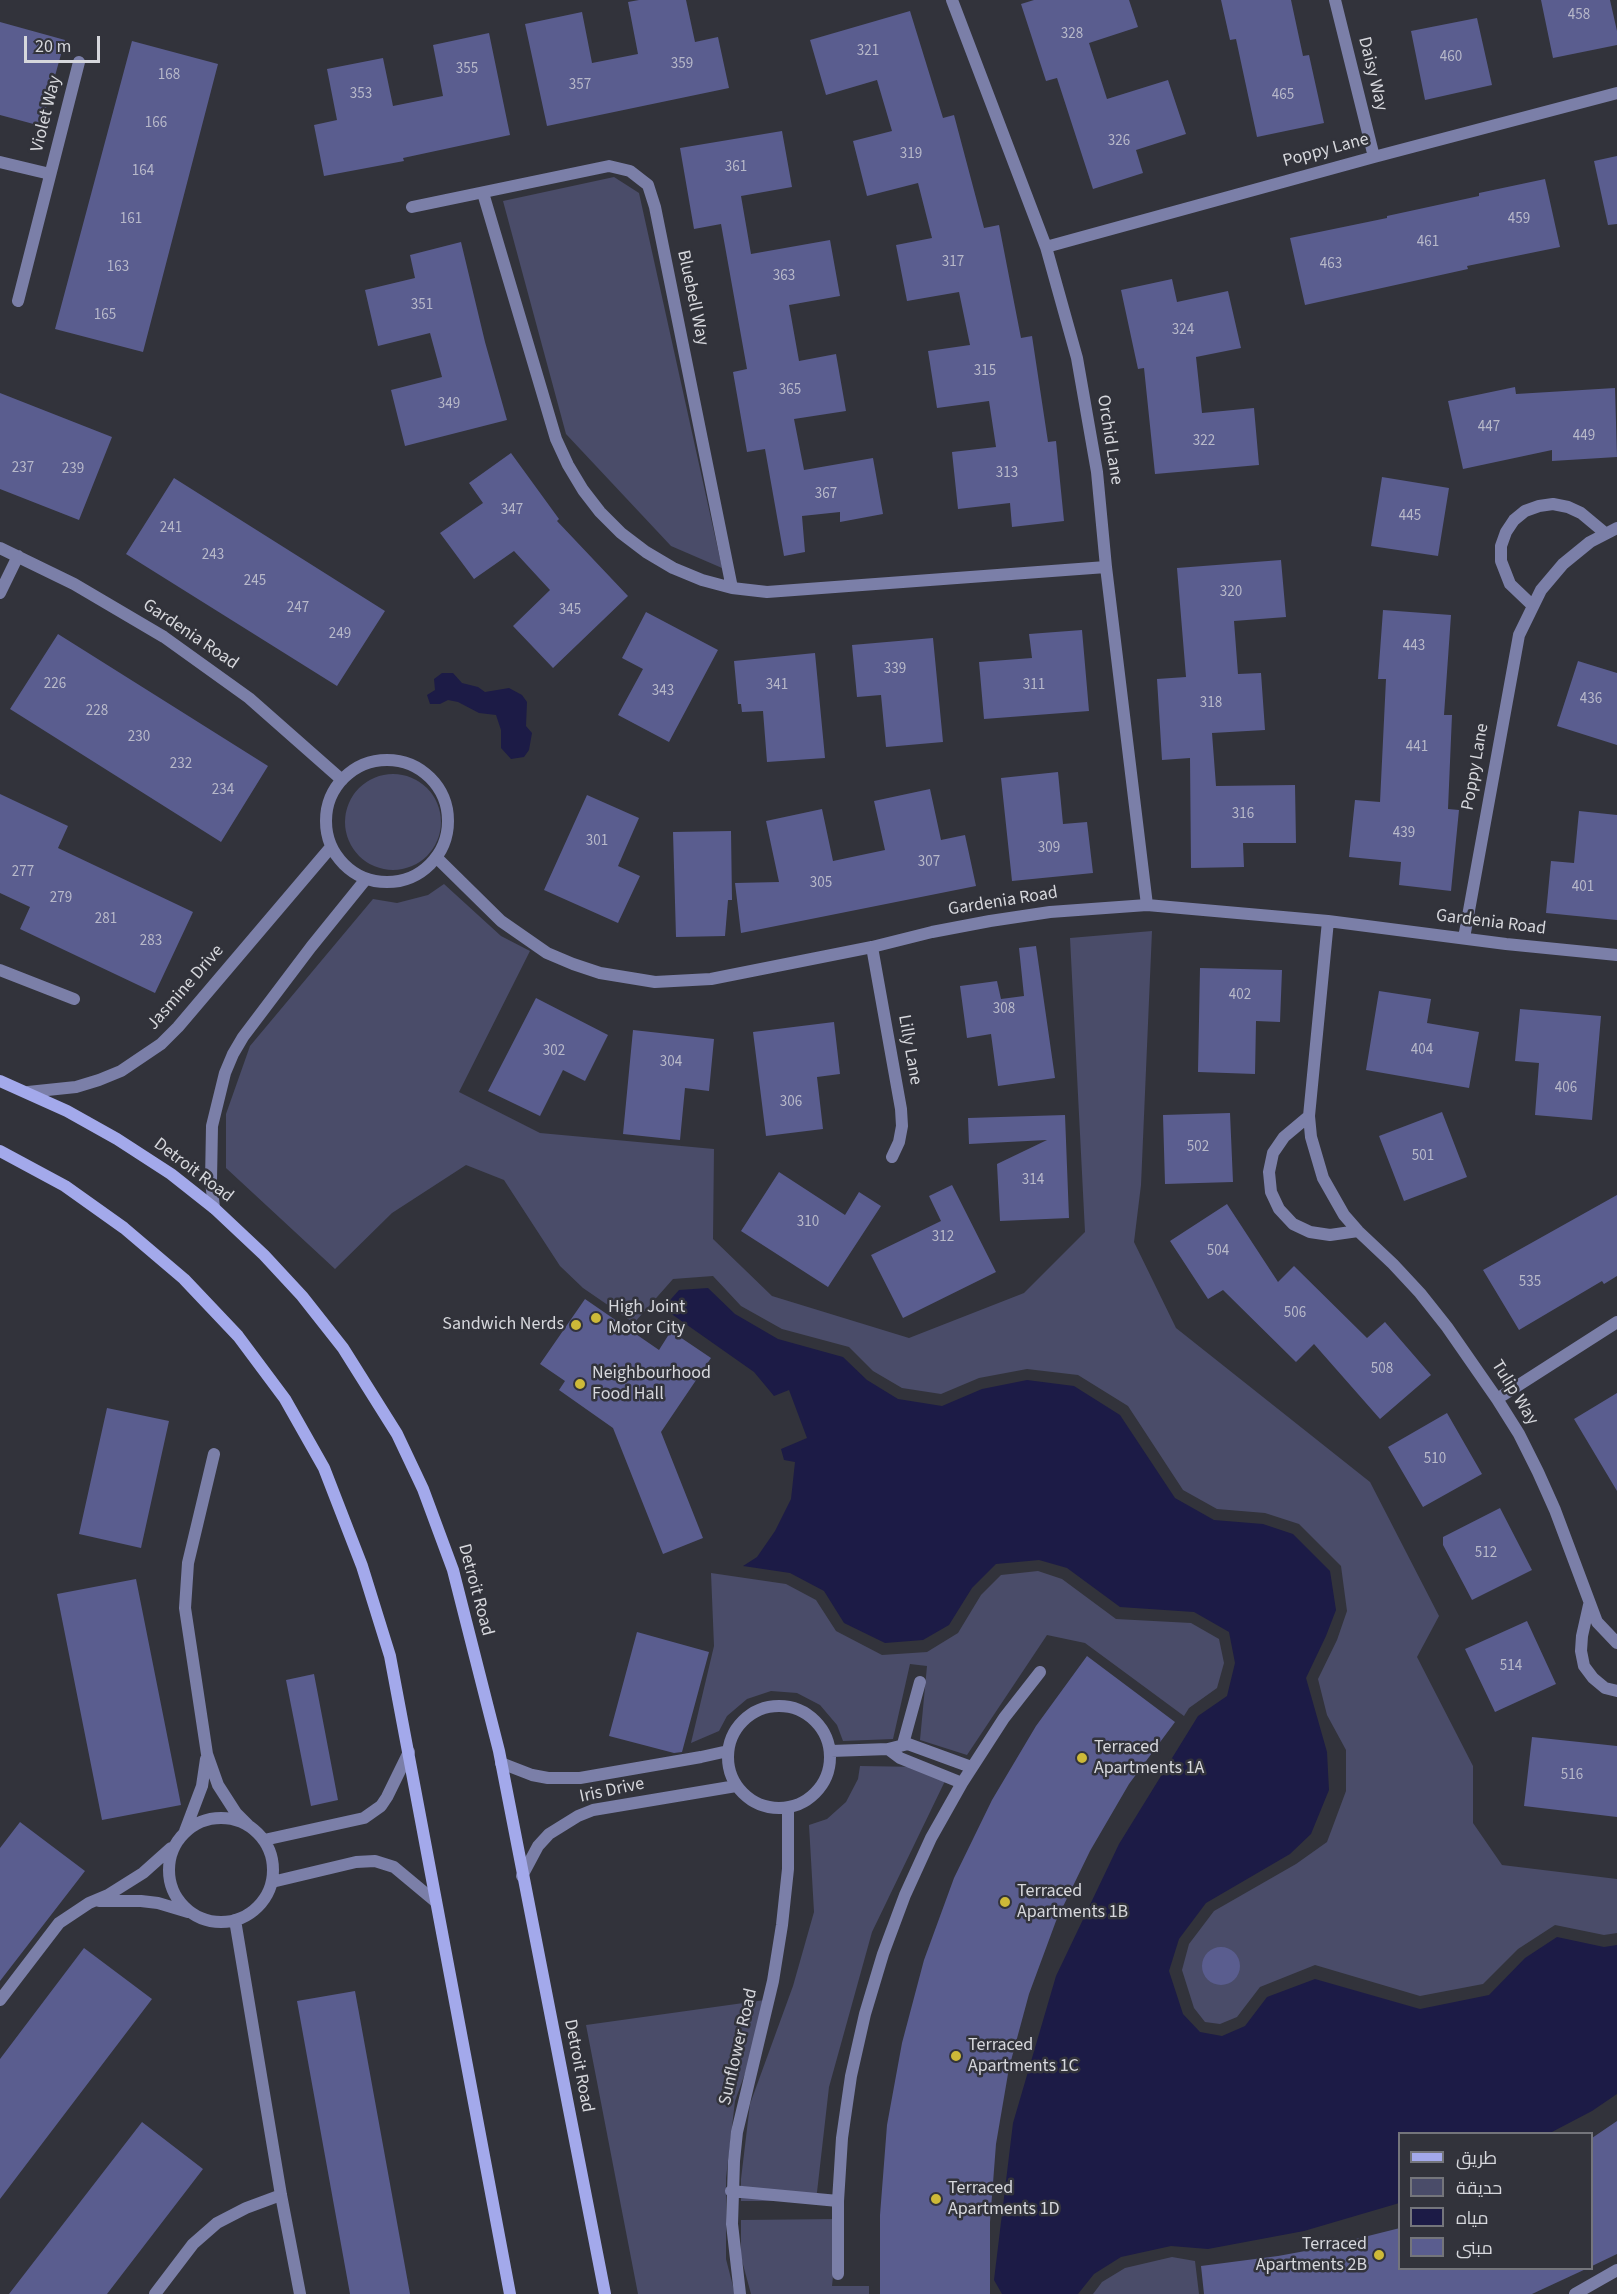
<!DOCTYPE html>
<html>
<head>
<meta charset="utf-8">
<style>
	body { margin:0 }
	#map { position:relative; width:1617px; height:2294px; overflow:hidden; background:#32333b; font-family:"Source Sans 3",Cairo,sans-serif }
	canvas { display:block }
	.legend { position:absolute; left:1398px; top:2132px; width:195px; height:138px; box-sizing:border-box; background:#32333b; border:2px solid #74757b; margin:0; padding:8px 10px; list-style:none; font-size:18px; color:#d6d7dc }
	.legend li { display:flex; align-items:center; gap:12px; height:30px }
	.legend b { width:30px; border:2px solid #74757b }
	.scale { position:absolute; left:24px; top:36px; width:76px; height:27px; box-sizing:border-box; border:3px solid #d6d7dc; border-top:0; padding-left:8px; font-size:18px; line-height:21px; white-space:nowrap; color:#d6d7dc; -webkit-text-stroke:4px #32333b; paint-order:stroke }
</style>
</head>
<body>
<div id="map">
<canvas width="1617" height="2294"></canvas>
<ul class="legend">
<li><b style="height:8px;background:#a3a9eb"></b>طريق</li>
<li><b style="height:16px;background:#4a4c69"></b>حديقة</li>
<li><b style="height:16px;background:#1c1b46"></b>مياه</li>
<li><b style="height:16px;background:#5a5d8f"></b>مبنى</li>
</ul>
<div class="scale">20 m</div>
</div>
<script>
const c = document.querySelector('canvas').getContext('2d');
c.lineJoin = 'round';
function fill(path, color) { c.fillStyle = color; c.fill(path, 'evenodd'); }
const poly = rows => new Path2D(rows.map(r => 'M' + r).join(''));
function stroke(path, color, width, dash) { c.strokeStyle = color; c.lineWidth = width; c.lineCap = dash ? 'butt' : 'round'; c.setLineDash(dash || []); c.stroke(path); }
function drawText(font, color, halo, rows, align = 'center') {
  c.font = font + ' "Source Sans 3",sans-serif'; c.lineWidth = 5; c.setLineDash([]); c.textBaseline = 'middle'; c.strokeStyle = halo; c.fillStyle = color; for (const [text, x, y, turn = 0] of rows) {
    c.save(); c.translate(x, y); c.rotate((+turn || 0) * Math.PI / 180); c.textAlign = isNaN(turn) ? turn : align; if (halo) c.strokeText(text, 0, 0); c.fillText(text, 0, 0); c.restore();
  }
}
fill(poly([
	[614,177,639,193,722,568,671,546,566,434,503,201],
	'345 822a48 48 0 1 1 96 0a48 48 0 1 1-96 0Z',
	[444,884,501,936,530,951,459,1092,540,1133,714,1149,713,1239,772,1296,909,1338,1024,1293,1085,1232,1070,938,1152,931,1141,1185,1134,1242,1176,1328,1370,1482,1439,1616,1417,1657,1473,1766,1473,1823,1502,1865,1617,1879,1617,1933,1604,1935,1555,1925,1518,1949,1483,1984,1420,1996,1315,1965,1260,1987,1237,2017,1220,2024,1205,2022,1194,2008,1182,1970,1189,1944,1214,1911,1296,1864,1327,1842,1346,1791,1346,1750,1327,1715,1318,1679,1337,1640,1347,1611,1341,1566,1299,1524,1265,1513,1217,1509,1183,1490,1128,1406,1078,1375,1027,1369,979,1378,941,1394,902,1388,873,1371,849,1347,782,1329,741,1306,713,1276,673,1279,634,1323,583,1288,560,1266,504,1180,466,1165,392,1213,335,1269,226,1168,226,1114,250,1046,373,899,397,903,428,895],
	[1038,1571,1062,1579,1116,1619,1191,1623,1219,1639,1224,1663,1217,1688,1189,1708,1184,1716,1085,1643,1047,1635,967,1755,920,1740,927,1666,910,1664,893,1739,843,1741,837,1725,820,1705,797,1693,771,1691,747,1699,727,1716,719,1731,691,1743,714,1646,711,1573,786,1584,816,1600,836,1631,882,1655,927,1652,958,1633,981,1595,1001,1575],
	[860,1766,922,1767,945,1781,872,1932,829,2087,816,2201,741,2201,741,2179,750,2104,793,1986,814,1912,809,1825,827,1819,846,1802,858,1779],
	[772,1999,735,2101,726,2178,726,2259,735,2294,638,2294,586,2025],
	[839,2219,832,2286,869,2286,869,2294,751,2294,741,2257,741,2220],
	[1172,2257,1195,2261,1199,2294,1093,2294,1102,2282,1125,2268]
]), '#4a4c69');
fill(poly([
	[442,673,453,673,462,683,478,687,485,692,509,688,522,695,527,702,526,726,532,733,529,750,524,757,511,759,501,748,501,730,496,715,479,713,458,702,448,700,440,704,430,704,427,695,435,690,434,679],
	[708,1288,735,1314,778,1339,843,1357,867,1380,898,1399,942,1406,982,1389,1027,1380,1074,1386,1120,1415,1175,1498,1214,1520,1263,1524,1293,1534,1330,1571,1336,1610,1326,1636,1306,1678,1327,1752,1329,1790,1311,1834,1290,1854,1206,1903,1179,1939,1169,1971,1183,2014,1200,2032,1222,2036,1245,2026,1267,1997,1315,1979,1420,2009,1489,1995,1525,1958,1557,1937,1604,1947,1617,1945,1617,2094,1592,2111,1550,2133,1400,2134,1399,2203,1396,2204,1304,2231,1208,2249,1171,2246,1121,2257,1094,2274,1078,2294,1002,2294,994,2280,1013,2123,1056,1976,1119,1844,1198,1716,1227,1696,1235,1663,1229,1632,1194,1612,1120,1607,1067,1568,1039,1560,996,1564,972,1588,949,1625,923,1640,885,1643,844,1623,824,1591,790,1573,743,1566,757,1557,775,1531,791,1499,795,1462,784,1460,781,1449,807,1438,789,1390,774,1396,754,1372,663,1308,679,1290]
]), '#1c1b46');
fill(poly([
	[639,0,686,0,695,42,718,37,729,88,547,126,525,24,582,12,592,63,638,54,628,2],
	[1034,0,1129,0,1138,27,1089,43,1107,99,1168,80,1186,134,1136,150,1143,173,1093,189,1057,78,1046,81,1021,4],
	[1221,0,1291,0,1303,56,1309,55,1324,123,1257,137,1236,39,1230,40],
	[1541,0,1610,0,1617,31,1617,45,1553,58],
	[910,11,943,118,954,115,984,228,999,225,1021,338,1032,336,1048,442,1056,441,1064,521,1012,527,1010,503,958,509,952,452,996,447,989,401,937,408,928,351,970,345,959,292,907,301,896,245,932,238,918,183,867,196,853,141,892,131,877,80,826,95,810,40],
	[1477,18,1492,85,1425,100,1411,31],
	[0,22,65,40,41,126,0,115],
	[489,33,510,135,403,158,404,161,324,176,314,125,337,120,327,69,383,58,393,106,443,96,433,45],
	[132,41,218,64,143,352,55,329],
	[782,131,792,187,741,196,751,254,830,240,840,296,789,305,799,361,836,354,846,411,794,419,804,470,873,458,883,514,840,522,840,512,802,516,805,552,784,556,765,449,747,452,733,372,747,369,721,224,694,229,680,148],
	[1617,156,1617,224,1608,225,1594,161],
	[1545,179,1560,247,1467,266,1468,269,1305,305,1290,238,1387,218,1387,216,1479,196,1479,193],
	[461,242,485,342,507,420,405,446,391,390,442,377,430,333,378,346,365,290,415,278,410,255],
	[1172,279,1177,302,1228,291,1241,348,1196,357,1202,413,1254,408,1259,465,1155,474,1144,368,1138,369,1121,290],
	[1515,387,1516,394,1615,388,1617,457,1552,461,1552,450,1463,469,1448,401],
	[0,393,112,437,79,520,0,489],
	[511,453,559,519,557,521,628,596,553,668,513,626,550,590,514,551,474,579,440,533,483,503,469,483],
	[1382,477,1449,488,1438,556,1371,546],
	[174,478,385,611,337,686,126,554],
	[1281,560,1286,617,1234,621,1238,674,1261,673,1265,730,1212,733,1216,786,1295,785,1296,843,1243,843,1244,867,1191,868,1190,758,1162,760,1157,679,1186,677,1177,568],
	[1383,610,1451,615,1444,715,1452,715,1448,809,1459,810,1451,891,1399,885,1401,862,1349,857,1355,800,1380,802,1386,679,1378,679],
	[646,612,718,650,669,742,618,715,643,669,622,658],
	[1082,630,1089,711,984,719,979,662,1032,658,1029,634],
	[58,634,268,766,221,842,10,709],
	[933,638,943,742,886,747,881,695,857,697,852,645],
	[815,653,825,758,767,762,763,711,742,712,741,704,738,704,734,661],
	[1578,661,1617,673,1617,745,1557,726],
	[1058,772,1063,824,1087,822,1093,873,1012,881,1001,778],
	[930,789,941,840,965,835,976,886,741,933,735,883,779,882,766,821,822,809,833,861,885,850,874,801],
	[0,794,68,826,58,848,193,912,155,993,20,929,30,907,0,893],
	[587,795,639,818,618,866,640,876,618,923,544,890],
	[1579,811,1617,815,1617,920,1546,913,1551,861,1574,863],
	[731,831,732,900,728,900,725,936,676,937,673,832],
	[1036,946,1055,1078,998,1086,991,1034,967,1038,960,986,997,981,1001,999,1024,996,1019,948],
	[1200,968,1282,970,1280,1022,1256,1021,1255,1074,1198,1072],
	[1379,991,1431,999,1427,1023,1479,1032,1469,1088,1366,1070],
	[536,998,608,1035,585,1081,563,1070,540,1116,488,1091],
	[1520,1009,1601,1016,1592,1120,1535,1115,1539,1063,1515,1061],
	[834,1022,840,1074,817,1077,823,1129,766,1136,753,1032],
	[633,1030,714,1039,709,1091,685,1088,680,1140,623,1134],
	[1442,1112,1467,1177,1404,1201,1379,1136],
	[1230,1113,1233,1182,1165,1184,1163,1115],
	[1065,1115,1069,1218,1000,1221,997,1164,1047,1140,969,1144,968,1118],
	[779,1172,845,1215,859,1192,881,1206,828,1287,741,1231],
	[952,1185,996,1272,903,1318,871,1255,941,1221,929,1196],
	[1617,1195,1617,1276,1604,1284,1602,1281,1519,1330,1483,1270],
	[1227,1204,1278,1282,1294,1266,1367,1338,1385,1322,1431,1375,1380,1419,1314,1344,1296,1362,1223,1290,1208,1299,1170,1241],
	[585,1299,659,1350,671,1331,711,1358,661,1432,703,1538,663,1554,613,1428,559,1390,565,1381,540,1364],
	[1617,1393,1617,1491,1574,1419],
	[107,1408,169,1421,141,1548,79,1534],
	[1447,1413,1482,1474,1423,1507,1388,1447],
	[1500,1508,1532,1570,1472,1600,1443,1545,1443,1537],
	[136,1579,181,1805,102,1820,57,1594],
	[1527,1621,1556,1684,1495,1712,1465,1649],
	[637,1632,709,1652,682,1752,674,1753,609,1736],
	[1087,1656,1175,1722,1129,1784,1090,1851,1056,1921,1029,1994,1009,2068,996,2144,990,2222,990,2294,880,2294,880,2215,887,2125,902,2043,924,1960,954,1878,992,1800,1036,1726],
	[314,1674,338,1800,311,1806,286,1680],
	[1532,1737,1617,1746,1617,1817,1524,1806],
	[20,1822,85,1871,0,1981,0,1848],
	'1202 1966a19 19 0 1 1 38 0a19 19 0 1 1-38 0Z',
	[84,1948,152,1999,0,2199,0,2059],
	[355,1991,410,2294,350,2294,297,2001],
	[1617,2121,1617,2254,1592,2266,1592,2138],
	[142,2122,203,2169,107,2294,9,2294],
	[1400,2228,1400,2268,1588,2268,1532,2294,1204,2294,1201,2266,1278,2256,1316,2249]
]), '#5a5d8f');
stroke(poly([
	[952,0,1046,247,1077,358,1097,472,1106,567,1147,905],
	[1335,0,1374,157],
	[0,162,50,174],
	[483,193,556,439,568,465,583,490,600,512,621,533,646,552,673,568,702,580,732,588,767,592,1106,567],
	[412,207,609,166,630,171,648,185,655,207,732,588],
	[1046,247,1374,157,1617,93],
	[18,301,79,62],
	[0,548,74,584,164,637,249,698,342,780],
	[0,593,18,556],
	[1532,605,1510,584,1501,561,1501,546,1506,532,1514,520,1525,511,1539,506,1553,504,1568,507,1581,513,1605,533],
	'326 821a61 61 0 1 1 122 0a61 61 0 1 1-122 0Z',
	[437,858,501,921,547,953,573,964,600,973,655,982,711,979,872,947,932,932,990,921,1050,912,1147,905,1328,921,1506,944,1617,955],
	[1328,921,1309,1116,1311,1137,1323,1178,1344,1215,1358,1231,1393,1264,1420,1293,1447,1327,1497,1399,1519,1434,1538,1472,1555,1510,1597,1622,1617,1643],
	[1464,938,1519,635,1541,590,1563,564,1590,542,1617,528],
	[872,947,901,1109,902,1126,899,1142,892,1157],
	[0,970,74,999],
	[28,1092,76,1087,99,1080,121,1071,161,1044,178,1027,331,847],
	[1309,1116,1284,1137,1273,1153,1269,1172,1271,1192,1279,1209,1293,1224,1310,1232,1330,1235,1358,1231],
	[214,1208,211,1181,212,1126,225,1073,233,1054,243,1037,311,947,366,879],
	[1497,1399,1617,1322],
	[214,1454,188,1563,185,1608,207,1754,218,1785,236,1813,248,1825],
	[1589,1605,1582,1636,1581,1651,1584,1666,1593,1678,1605,1688,1617,1691],
	'728 1757a51 51 0 1 1 102 0a51 51 0 1 1-102 0Z',
	[903,1744,920,1682],
	[888,1749,900,1758,962,1783],
	[831,1751,888,1749,908,1744,971,1767],
	[501,1763,532,1775,548,1778,580,1778,701,1757,728,1751],
	'169 1870a52 52 0 1 1 104 0a52 52 0 1 1-104 0Z',
	[185,1831,202,1786,206,1759],
	[264,1840,364,1818,381,1806,387,1797,409,1752],
	[522,1876,538,1846,549,1834,578,1816,593,1810,736,1786],
	[272,1882,356,1862,375,1861,394,1867,436,1902],
	[99,1901,141,1901,158,1903,188,1912],
	[235,1920,281,2195,300,2294],
	[0,2000,59,1923,89,1903,108,1895,143,1873,171,1848],
	[731,2191,838,2201],
	[838,2274,838,2201,842,2138,851,2076,865,2014,883,1954,905,1895,931,1838,962,1783,1004,1718,1040,1672],
	[155,2294,193,2244,217,2223,246,2208,281,2195],
	[740,2294,732,2224,734,2161,737,2132,773,1981,782,1925,788,1869,788,1808],
	[1575,2294,1617,2270]
]), '#7b7fa8', 12);
stroke(poly([
	[0,1081,67,1111,117,1139,171,1174,214,1208,264,1255,302,1296,343,1348,397,1434,423,1489,453,1570,499,1751,605,2294],
	[0,1151,65,1186,124,1228,184,1279,238,1336,285,1399,324,1468,362,1566,390,1656,510,2294]
]), '#a3a9eb', 12);
for (const [x, y, r, color] of [
	[596,1318,6,"#cdb938"],
	[576,1325,6,"#cdb938"],
	[580,1384,6,"#cdb938"],
	[1082,1758,6,"#cdb938"],
	[1005,1902,6,"#cdb938"],
	[956,2056,6,"#cdb938"],
	[936,2199,6,"#cdb938"],
	[1379,2255,6,"#cdb938"]
]) { const dot = new Path2D(); dot.arc(x, y, r, 0, 2 * Math.PI); c.fillStyle = color; c.fill(dot); stroke(dot, '#32333b', 2); }
drawText('15px', '#b7b8c9', null, [
	["458",1579,16],
	["328",1072,35],
	["321",868,52],
	["460",1451,58],
	["359",682,65],
	["355",467,70],
	["168",169,76],
	["357",580,86],
	["353",361,95],
	["465",1283,96],
	["166",156,124],
	["326",1119,142],
	["319",911,155],
	["361",736,168],
	["164",143,172],
	["161",131,220],
	["459",1519,220],
	["461",1428,243],
	["317",953,263],
	["463",1331,265],
	["163",118,268],
	["363",784,277],
	["351",422,306],
	["165",105,316],
	["324",1183,331],
	["315",985,372],
	["365",790,391],
	["349",449,405],
	["447",1489,428],
	["449",1584,437],
	["322",1204,442],
	["237",23,469],
	["239",73,470],
	["313",1007,474],
	["367",826,495],
	["347",512,511],
	["445",1410,517],
	["241",171,529],
	["243",213,556],
	["245",255,582],
	["320",1231,593],
	["247",298,609],
	["345",570,611],
	["249",340,635],
	["443",1414,647],
	["339",895,670],
	["226",55,685],
	["341",777,686],
	["311",1034,686],
	["343",663,692],
	["436",1591,700],
	["318",1211,704],
	["228",97,712],
	["230",139,738],
	["441",1417,748],
	["232",181,765],
	["234",223,791],
	["316",1243,815],
	["439",1404,834],
	["301",597,842],
	["309",1049,849],
	["307",929,863],
	["277",23,873],
	["305",821,884],
	["401",1583,888],
	["279",61,899],
	["281",106,920],
	["283",151,942],
	["402",1240,996],
	["308",1004,1010],
	["404",1422,1051],
	["302",554,1052],
	["304",671,1063],
	["406",1566,1089],
	["306",791,1103],
	["502",1198,1148],
	["501",1423,1157],
	["314",1033,1181],
	["310",808,1223],
	["312",943,1238],
	["504",1218,1252],
	["535",1530,1283],
	["506",1295,1314],
	["508",1382,1370],
	["510",1435,1460],
	["512",1486,1554],
	["514",1511,1667],
	["516",1572,1776]
]);
drawText('18px', '#d6d7dc', '#32333b', [
	["Daisy Way",1372,74,76],
	["Violet Way",47,114,-76],
	["Poppy Lane",1326,151,-15],
	["Bluebell Way",692,298,78],
	["Orchid Lane",1109,440,81],
	["Gardenia Road",190,635,34],
	["Poppy Lane",1476,767,-80],
	["Gardenia Road",1003,902,-9],
	["Gardenia Road",1491,923,7],
	["Jasmine Drive",186,988,-49],
	["Lilly Lane",909,1050,80],
	["Detroit Road",193,1171,37],
	["Tulip Way",1514,1393,58],
	["Detroit Road",475,1590,75],
	["Iris Drive",612,1791,-12],
	["Sunflower Road",739,2047,-77],
	["Detroit Road",578,2066,79]
]);
drawText('18px', '#d6d7dc', '#32333b', [
	["High Joint",608,1308],
	["Motor City",608,1329],
	["Sandwich Nerds",564,1325,"right"],
	["Neighbourhood",592,1374],
	["Food Hall",592,1395],
	["Terraced",1094,1748],
	["Apartments 1A",1094,1769],
	["Terraced",1017,1892],
	["Apartments 1B",1017,1913],
	["Terraced",968,2046],
	["Apartments 1C",968,2067],
	["Terraced",948,2189],
	["Apartments 1D",948,2210],
	["Terraced",1367,2245,"right"],
	["Apartments 2B",1367,2266,"right"]
], 'left');
</script>
</body>
</html>
